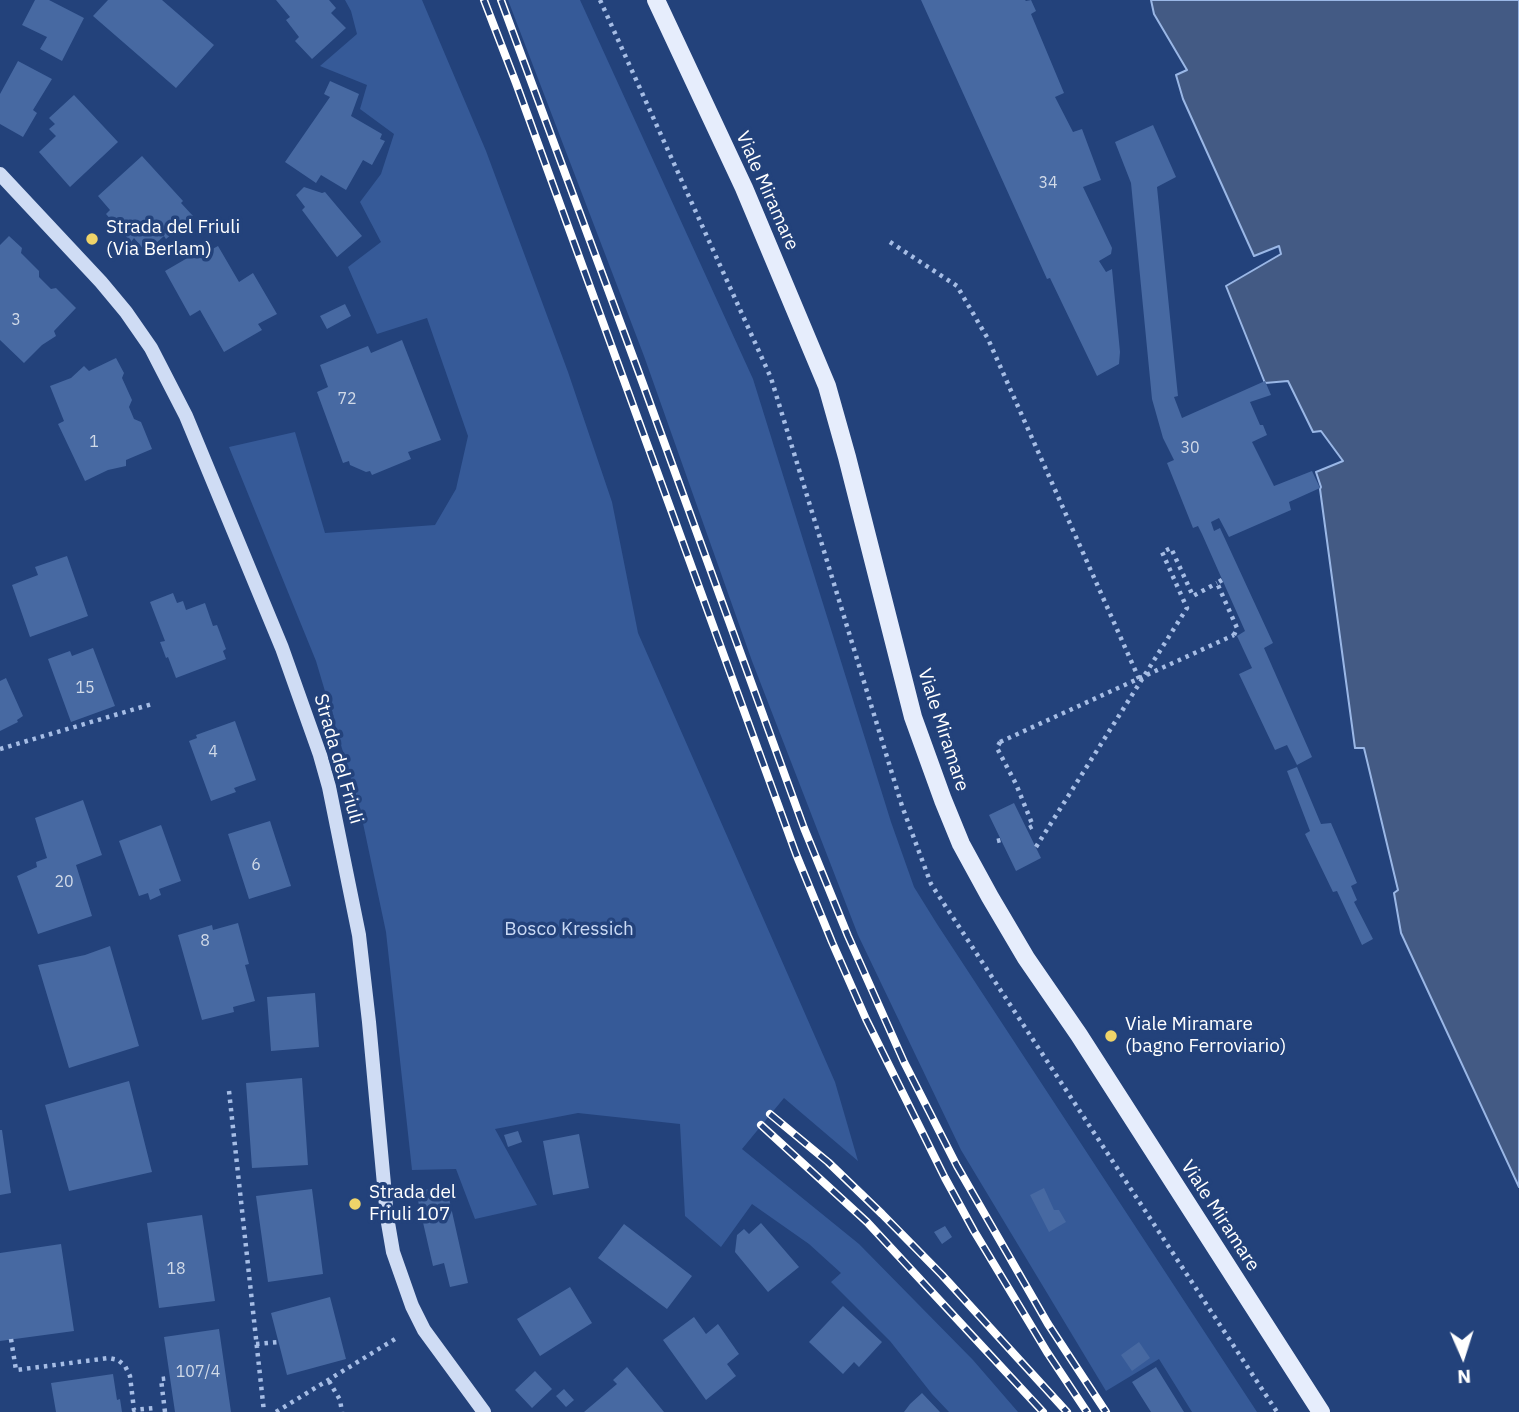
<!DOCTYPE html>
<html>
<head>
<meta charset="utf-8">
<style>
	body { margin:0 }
	#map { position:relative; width:1519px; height:1412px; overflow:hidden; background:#23427b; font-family:"IBM Plex Sans",sans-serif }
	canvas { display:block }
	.north { position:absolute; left:1428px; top:1321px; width:70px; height:70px; -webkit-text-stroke:5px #23427b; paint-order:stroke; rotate:177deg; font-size:19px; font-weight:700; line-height:28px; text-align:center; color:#fff }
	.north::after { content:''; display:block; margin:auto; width:24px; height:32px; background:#fff; clip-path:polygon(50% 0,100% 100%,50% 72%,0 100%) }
</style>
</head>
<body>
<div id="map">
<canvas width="1519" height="1412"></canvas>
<div class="north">N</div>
</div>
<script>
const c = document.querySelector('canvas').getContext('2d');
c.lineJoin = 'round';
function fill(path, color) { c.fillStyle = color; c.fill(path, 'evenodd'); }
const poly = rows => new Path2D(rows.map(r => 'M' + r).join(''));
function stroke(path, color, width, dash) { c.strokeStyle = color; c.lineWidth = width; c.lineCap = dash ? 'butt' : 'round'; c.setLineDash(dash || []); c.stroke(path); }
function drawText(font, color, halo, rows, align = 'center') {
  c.font = font + ' "IBM Plex Sans",sans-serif'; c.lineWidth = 7; c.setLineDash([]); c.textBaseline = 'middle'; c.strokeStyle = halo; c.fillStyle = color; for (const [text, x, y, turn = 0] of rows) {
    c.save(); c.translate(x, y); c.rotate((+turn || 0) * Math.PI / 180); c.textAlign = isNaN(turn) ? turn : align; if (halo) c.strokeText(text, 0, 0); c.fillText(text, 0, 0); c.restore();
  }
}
fill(poly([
	[345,0,422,0,486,151,568,372,612,502,638,633,835,1082,858,1161,784,1098,742,1149,859,1244,973,1360,1018,1412,949,1412,932,1394,890,1341,831,1282,841,1273,809,1244,752,1204,721,1247,685,1216,680,1124,578,1113,495,1129,537,1205,475,1219,456,1169,412,1170,386,932,360,809,316,661,229,447,295,432,325,533,435,525,456,489,468,436,427,318,377,334,348,267,381,242,360,202,381,174,394,134,360,109,367,85,320,66,357,34,351,11],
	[508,0,580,0,753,379,891,822,914,887,937,924,1257,1412,1192,1412,1159,1359,1106,1391,961,1150,858,935,752,661,644,356]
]), '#365a98');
const water = poly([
	[1151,0,1519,0,1519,1187,1401,933,1394,893,1398,890,1364,748,1355,748,1320,489,1321,487,1316,472,1343,461,1321,431,1313,432,1288,381,1265,383,1226,286,1281,254,1279,246,1254,256,1183,99,1176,75,1187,70,1154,14,1151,0]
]);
fill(water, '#435a84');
stroke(water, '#9ab7e6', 2);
fill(poly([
	[35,0,49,0,84,18,62,61,40,49,47,37,22,25],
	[108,0,162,0,214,45,176,88,93,16],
	[276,0,329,0,336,8,331,13,346,28,312,59,295,41,299,37,286,20,290,17],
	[921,0,1025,0,1026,1,1031,0,1036,11,1031,14,1064,93,1055,97,1073,132,1082,129,1101,180,1083,187,1112,248,1111,254,1099,261,1106,272,1112,269,1120,352,1119,364,1097,376,1050,278,1047,279],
	[18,61,52,79,33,110,37,113,23,137,0,124,0,94],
	[330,81,359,94,351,116,382,134,380,139,385,141,372,165,363,160,346,190,321,175,316,183,285,162,330,97,324,94],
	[74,95,118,142,70,187,39,152,56,136,49,129,55,124,49,118],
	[1153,125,1176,177,1157,187,1177,387,1178,396,1174,397,1182,418,1265,381,1271,395,1250,402,1260,425,1263,425,1267,435,1252,442,1274,486,1312,471,1320,488,1289,502,1291,510,1229,537,1219,518,1211,522,1214,531,1220,528,1273,643,1264,648,1312,757,1297,765,1287,745,1275,750,1239,674,1252,668,1237,636,1245,631,1202,534,1198,526,1193,528,1167,463,1174,460,1163,438,1152,399,1131,183,1115,142],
	[142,156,183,201,181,203,193,216,166,239,164,236,146,252,134,238,131,242,106,214,110,210,98,196],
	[304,187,322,193,325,192,362,236,337,257,302,210,305,207,296,195],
	[9,236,22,248,21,253,39,271,39,277,51,289,56,288,76,308,54,331,56,336,42,345,24,363,0,340,0,245],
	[218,246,239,282,253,273,277,314,258,324,262,330,224,352,200,310,190,316,165,271,196,253,198,257],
	[345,304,351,316,327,329,320,316],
	[402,340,441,440,408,452,411,459,372,475,370,471,366,472,350,465,349,461,343,463,317,392,328,387,320,365,368,346,371,353],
	[116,358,124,373,122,378,132,400,129,407,134,419,141,422,152,449,126,460,126,466,108,470,85,481,58,424,64,421,50,386,71,378,84,366,89,371],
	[67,556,88,616,30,637,12,585,38,575,35,567],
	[173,593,177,603,183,601,186,610,205,603,213,626,217,625,226,649,223,651,226,659,176,678,168,657,166,658,160,642,165,641,150,602],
	[93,648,115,706,71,722,48,659,70,651,72,656],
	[6,678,23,716,17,720,18,722,0,731,0,681],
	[235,721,256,780,234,788,236,792,211,801,189,741,197,738,196,735],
	[1297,767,1321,824,1331,823,1357,883,1351,886,1357,900,1354,902,1373,939,1362,945,1337,891,1333,892,1305,834,1310,831,1287,771],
	[83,800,102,855,76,865,92,916,38,934,17,876,37,867,36,862,47,858,35,818],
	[1014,803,1041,858,1016,871,989,815],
	[270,821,291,886,249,899,228,834],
	[161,825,181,881,159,889,161,895,150,900,148,893,139,896,119,841],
	[238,923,249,964,245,965,255,1001,233,1007,234,1012,202,1020,178,935,212,925,213,930],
	[110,946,139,1046,69,1068,38,965,85,955],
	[315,993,319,1047,271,1051,267,997],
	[302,1078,308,1165,252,1168,246,1083],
	[129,1081,152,1172,69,1191,45,1105],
	[0,1130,2,1130,11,1193,0,1195],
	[518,1131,522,1142,508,1147,504,1135],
	[579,1134,589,1188,553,1195,543,1141],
	[446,1185,468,1283,450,1287,444,1263,433,1266,416,1192],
	[1044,1188,1054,1210,1059,1210,1066,1222,1049,1232,1030,1195],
	[312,1189,323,1274,268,1282,256,1196],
	[202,1215,215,1301,159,1308,147,1223],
	[761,1223,799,1267,768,1292,735,1252,737,1235,744,1229,749,1234],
	[624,1224,692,1276,667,1309,598,1258],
	[945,1226,952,1237,942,1244,934,1232],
	[61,1244,74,1331,0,1341,0,1253],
	[570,1287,592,1323,540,1356,517,1319],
	[330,1297,346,1359,287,1375,271,1313],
	[843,1306,882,1342,859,1367,854,1362,843,1374,809,1342],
	[694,1317,706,1334,718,1324,739,1354,727,1364,736,1376,706,1400,663,1340],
	[219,1329,231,1412,175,1412,164,1337],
	[1139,1342,1150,1358,1132,1371,1121,1355],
	[627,1367,664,1412,584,1412,617,1384,613,1380],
	[1156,1367,1184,1412,1151,1412,1132,1382],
	[535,1371,552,1389,532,1408,515,1390],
	[113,1374,117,1400,120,1399,122,1412,56,1412,51,1383],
	[564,1389,574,1400,566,1407,556,1396],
	[922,1393,940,1412,904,1412,910,1404]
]), '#4769a2');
stroke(poly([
	[600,0,771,378,902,806,931,884,1277,1412],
	[890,242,957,286,988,339,1140,681],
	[1222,580,1217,583,1237,628,1234,635],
	[1000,742,997,748,1016,784,1033,826,1027,829],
	[0,749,152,704],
	[997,841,1001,840],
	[1036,847,1187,608,1162,552,1171,548,1193,596,1217,583],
	[229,1091,264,1412],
	[11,1339,16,1370,109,1358,118,1360,125,1366,130,1376,134,1410,154,1408],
	[256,1344,279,1342],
	[329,1381,340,1400,342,1412],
	[165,1412,161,1379,170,1378],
	[276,1412,395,1339]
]), '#a6bde5', 4.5, [3.5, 5]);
stroke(poly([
	[0,174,101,282,126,312,151,348,186,416,282,648,320,755,329,787,359,935,369,1022,387,1217,393,1252,412,1306,424,1330,484,1412]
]), '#cfdcf4', 14);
stroke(poly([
	[656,0,744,188,827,386,847,457,913,717,943,800,961,844,990,897,1026,958,1079,1035,1321,1412]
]), '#e6edfc', 18);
const rail = poly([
	[484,0,516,83,796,854,832,942,866,1019,945,1178,974,1231,1047,1352,1087,1412],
	[501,0,643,384,804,828,848,936,904,1062,957,1166,1048,1324,1106,1412],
	[770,1114,828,1162,882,1214,942,1275,1067,1412],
	[761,1125,867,1222,1043,1412]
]);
stroke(rail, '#fff', 8);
stroke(rail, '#23427b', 5, [16]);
stroke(poly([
	[1000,742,1234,635]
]), '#a6bde5', 4.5, [3.5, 5]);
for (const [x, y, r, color] of [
	[92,239,7,"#f0d469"],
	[1111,1036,7,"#f0d469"],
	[355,1204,7,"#f0d469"]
]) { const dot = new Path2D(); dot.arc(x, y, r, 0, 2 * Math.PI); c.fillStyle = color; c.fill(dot); stroke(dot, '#23427b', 2.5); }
drawText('16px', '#d1dae8', null, [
	["34",1048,183],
	["3",16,320],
	["72",347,399],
	["1",94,442],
	["30",1190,448],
	["15",85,688],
	["4",213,752],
	["6",256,865],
	["20",64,882],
	["8",205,941],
	["18",176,1269],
	["107/4",198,1372]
]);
drawText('19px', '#fff', '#23427b', [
	["Viale Miramare",767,191,66],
	["Viale Miramare",943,730,72],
	["Strada del Friuli",338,759,74],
	["Viale Miramare",1220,1216,57]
]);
drawText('19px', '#fff', '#23427b', [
	["Strada del Friuli",106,228],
	["(Via Berlam)",106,250],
	["Viale Miramare",1125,1025],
	["(bagno Ferroviario)",1125,1047],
	["Strada del",369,1193],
	["Friuli 107",369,1215]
], 'left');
drawText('19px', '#c9d9f4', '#23427b', [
	["Bosco Kressich",569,930]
]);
</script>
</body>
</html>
